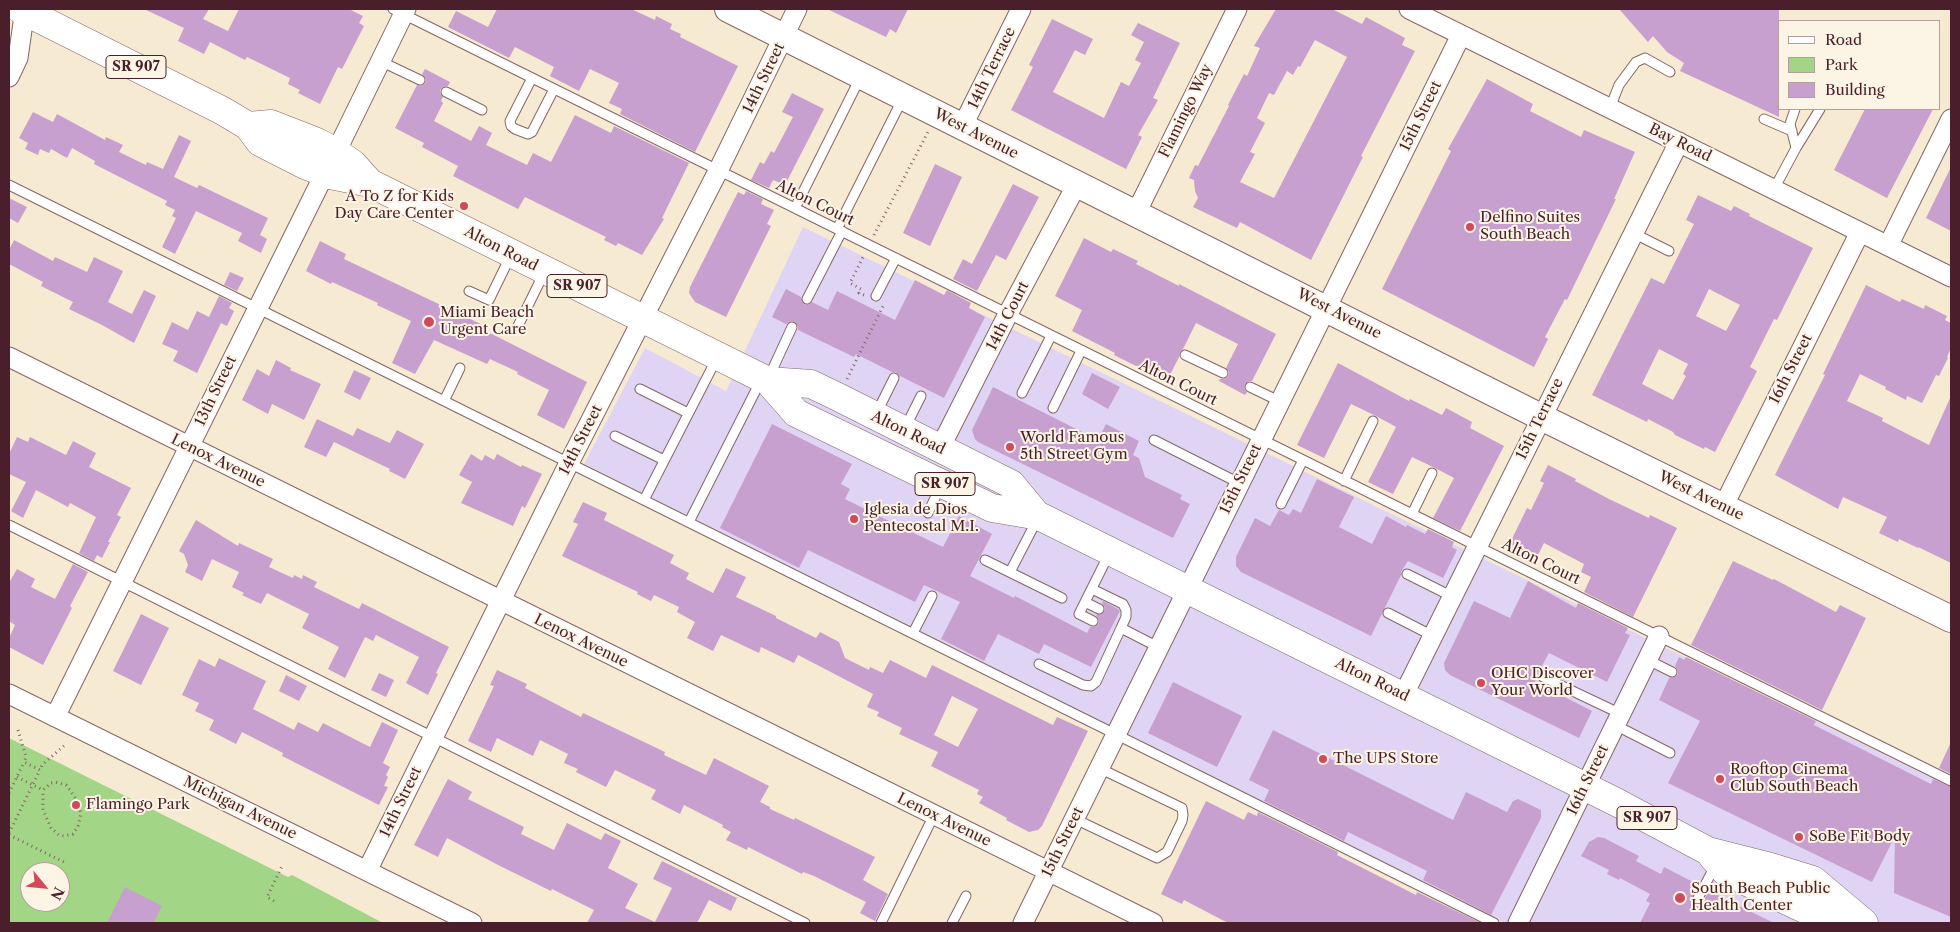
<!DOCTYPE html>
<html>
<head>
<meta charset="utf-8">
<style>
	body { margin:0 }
	#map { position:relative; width:1960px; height:932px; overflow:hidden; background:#f6ead2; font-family:"Libre Caslon Text",serif }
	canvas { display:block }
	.frame { position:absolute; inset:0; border:10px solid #4a1f2b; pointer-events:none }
	.legend { position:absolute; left:1778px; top:20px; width:162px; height:90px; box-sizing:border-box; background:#fcf5e5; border:1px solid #b59f9b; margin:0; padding:6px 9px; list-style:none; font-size:15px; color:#4a1f2b }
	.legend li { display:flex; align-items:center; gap:10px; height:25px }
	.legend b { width:25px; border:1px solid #b59f9b }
	.north { position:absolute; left:20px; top:862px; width:50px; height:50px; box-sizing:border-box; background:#fcf5e5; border:1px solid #b59f9b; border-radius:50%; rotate:118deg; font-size:14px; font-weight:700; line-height:20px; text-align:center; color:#4a1f2b }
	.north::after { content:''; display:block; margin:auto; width:18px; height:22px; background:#d1495b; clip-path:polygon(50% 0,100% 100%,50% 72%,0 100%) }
</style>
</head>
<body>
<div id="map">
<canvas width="1960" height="932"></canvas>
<div class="frame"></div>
<ul class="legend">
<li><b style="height:6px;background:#fff"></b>Road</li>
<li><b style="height:14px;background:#a2d585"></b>Park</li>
<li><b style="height:14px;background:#c8a0cf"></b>Building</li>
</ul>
<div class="north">N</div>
</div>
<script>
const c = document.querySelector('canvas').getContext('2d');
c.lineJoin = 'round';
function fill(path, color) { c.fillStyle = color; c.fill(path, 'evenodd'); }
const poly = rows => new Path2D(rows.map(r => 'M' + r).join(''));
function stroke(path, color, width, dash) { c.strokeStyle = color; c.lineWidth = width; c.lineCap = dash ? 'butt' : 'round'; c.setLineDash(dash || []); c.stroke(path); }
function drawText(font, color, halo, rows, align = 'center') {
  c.font = font + ' "Libre Caslon Text",serif'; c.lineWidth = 4; c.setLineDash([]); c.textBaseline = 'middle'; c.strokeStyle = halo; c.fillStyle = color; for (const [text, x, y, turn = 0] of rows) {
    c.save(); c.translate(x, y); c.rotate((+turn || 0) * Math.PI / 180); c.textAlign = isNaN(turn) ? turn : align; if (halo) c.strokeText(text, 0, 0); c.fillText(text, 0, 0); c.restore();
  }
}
fill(poly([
	[803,227,1951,787,1951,923,1505,923,584,464,645,348,726,391]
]), '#e0d4f4');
fill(poly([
	[9,738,288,877,292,875,383,923,9,923],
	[30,872,60,872,60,902,30,902]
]), '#a2d585');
fill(poly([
	[144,9,209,9,203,19,228,31,239,9,349,9,363,16,359,23,364,26,342,69,338,67,320,104,298,93,300,90,288,84,290,78,247,57,245,60,210,42,204,54,178,41,184,28],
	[497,9,631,9,655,20,656,16,672,24,670,29,681,34,680,37,738,66,695,152,620,114,622,109,609,103,619,83,590,69,579,91,550,76,554,67,515,47,509,58,448,27,456,11,488,27],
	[827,9,908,9,896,33,890,29,886,37],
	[1276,9,1332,9,1362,24,1366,17,1405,38,1402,45,1415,51,1361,156,1363,157,1311,260,1240,222,1237,228,1193,207,1198,198,1195,191,1194,180,1189,178,1195,165,1198,166,1229,106,1228,105,1244,74,1247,76,1260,48,1254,46],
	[1315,40,1347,57,1274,198,1240,182,1255,154,1250,152,1265,123,1257,118,1269,93,1274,95,1287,71,1293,75,1298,66,1300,67],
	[1619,9,1779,9,1779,117,1680,71,1684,63,1667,52,1653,36,1648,42],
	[1052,19,1093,39,1085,55,1075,50,1053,92,1104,118,1121,82,1129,86,1141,63,1135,60,1144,42,1131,35,1138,23,1180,43,1153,98,1158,100,1138,135,1142,137,1126,169,1011,110,1033,67,1029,65],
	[425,69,450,82,448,86,443,87,440,90,440,93,443,97,441,101,443,103,434,121,471,141,479,126,492,133,486,145,527,165,533,153,551,162,575,115,611,133,614,126,689,163,662,218,664,219,642,255,618,243,616,246,604,240,606,237,525,197,518,209,453,176,458,166,422,147,424,143,395,128,417,85,421,86,425,83,426,79,422,74],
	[1487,79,1533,104,1530,111,1581,137,1584,130,1635,152,1614,199,1616,199,1567,300,1565,299,1545,337,1548,339,1534,367,1382,289,1451,151,1448,149],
	[792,93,824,109,785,185,773,180,769,188,751,180,760,162,764,164,771,151,774,153,793,117,782,112],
	[1865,109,1933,109,1887,198,1834,170],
	[33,112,53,122,57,114,105,140,106,137,123,145,119,152,146,165,147,162,163,169,179,135,191,141,174,177,197,188,199,185,268,218,260,235,267,239,261,253,238,241,242,233,196,211,175,254,162,247,176,218,172,216,175,210,165,205,167,201,94,164,95,161,72,148,67,158,51,149,49,153,40,149,38,155,25,149,28,143,19,138],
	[935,164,962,177,930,246,903,233],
	[1951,167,1951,231,1926,218],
	[1013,184,1039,197,1006,260,996,255,977,291,953,279,963,259,972,264],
	[746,191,763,199,761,204,774,210,767,224,771,226,726,317,695,302,689,293,690,287,738,192,744,195],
	[1698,195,1731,211,1734,206,1750,214,1749,216,1813,248,1777,320,1774,319,1750,367,1757,371,1715,452,1705,447,1704,449,1675,435,1673,432,1648,419,1647,422,1592,395,1651,278,1664,284,1694,224,1686,220],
	[1709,289,1740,305,1726,331,1696,316],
	[1659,349,1688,364,1683,374,1686,376,1673,400,1642,384],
	[9,198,27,207,18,223,9,218],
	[1084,238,1111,252,1113,249,1138,261,1136,264,1179,286,1179,284,1276,334,1252,381,1249,381,1245,384,1244,388,1247,392,1245,395,1219,381,1220,379,1224,379,1228,376,1229,372,1226,368,1238,344,1196,323,1183,349,1180,352,1179,357,1166,383,1137,368,1138,367,1114,355,1115,353,1072,331,1082,310,1055,296],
	[14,240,53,261,55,257,87,272,94,257,123,271,108,302,132,314,144,290,156,296,134,343,102,325,69,309,73,302,41,286,43,282,9,264,9,250],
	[320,241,346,254,344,259,485,326,484,330,587,382,564,429,537,415,549,390,517,374,518,372,490,359,487,364,434,340,415,374,392,363,411,321,377,305,378,303,332,282,331,284,306,271],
	[230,272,244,278,237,291,224,285],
	[915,280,944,295,947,290,971,303,969,308,985,317,944,398,900,376,896,372,892,372,856,354,854,357,798,330,798,326,795,322,791,321,786,324,772,317,786,289,801,297,802,302,805,305,810,304,812,302,828,310,837,291,895,320],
	[1866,285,1900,302,1902,299,1924,309,1925,305,1947,316,1945,320,1951,323,1951,348,1947,357,1948,358,1939,376,1936,375,1922,403,1907,396,1906,400,1885,389,1886,387,1860,374,1847,401,1883,418,1882,421,1929,445,1951,396,1951,563,1918,547,1918,548,1899,539,1898,542,1879,533,1887,517,1843,497,1838,509,1775,475,1825,375,1823,374],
	[219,296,232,303,229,308,234,311,227,326,221,323,197,373,173,361,178,351,162,344,172,322,188,330,197,311,209,317],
	[276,360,291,368,290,370,321,384,304,420,272,404,268,414,242,400,257,369,269,376],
	[1338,363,1409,401,1410,399,1442,415,1446,408,1472,422,1470,428,1504,446,1460,531,1433,518,1454,478,1435,468,1412,457,1393,494,1368,482,1396,427,1376,416,1351,404,1324,458,1297,445],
	[354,370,371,378,360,400,344,392],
	[1092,373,1120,387,1108,409,1082,394],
	[993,387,1098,440,1106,424,1139,441,1133,455,1139,458,1145,477,1182,495,1180,499,1190,504,1173,538,978,442,975,439,972,430],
	[317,419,353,436,357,428,390,443,397,430,424,444,405,479,389,471,390,469,334,442,326,457,304,447],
	[772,424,852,464,841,484,850,489,845,499,899,526,943,547,959,516,992,534,970,576,1014,598,1015,596,1087,633,1090,627,1094,627,1098,624,1099,620,1096,615,1104,612,1105,608,1102,603,1103,601,1118,609,1120,611,1091,667,1044,644,1039,654,998,634,984,661,941,639,960,602,924,585,915,602,808,550,799,568,720,528],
	[17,437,28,442,30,437,66,455,73,441,96,453,89,467,131,488,117,515,121,517,108,542,110,542,102,558,97,555,94,561,79,553,96,517,70,503,68,507,36,490,23,518,11,511,26,482,9,474,9,454],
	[471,454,482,461,485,455,494,460,497,454,521,467,522,465,542,474,525,508,522,506,513,526,461,503,472,482,459,475],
	[1548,465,1576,479,1575,481,1609,499,1649,518,1650,515,1677,528,1633,617,1584,592,1591,577,1581,572,1584,564,1544,543,1533,565,1506,551,1527,508,1531,510,1544,483,1540,481],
	[1317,479,1354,497,1339,527,1372,544,1386,516,1406,527,1407,525,1425,534,1428,529,1454,542,1452,547,1457,550,1443,578,1408,561,1401,572,1401,575,1371,636,1241,572,1236,566,1236,557,1255,518,1270,526,1279,510,1289,515,1293,509,1301,513],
	[583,502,607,513,604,520,674,555,670,563,689,573,686,579,713,593,726,568,746,577,736,597,776,616,776,618,816,638,820,632,839,642,845,658,869,670,870,667,883,673,890,660,926,678,932,665,1053,725,1057,717,1088,731,1042,826,1038,830,1029,832,1006,820,1007,818,979,803,983,797,977,794,979,790,931,766,938,752,899,734,902,728,877,716,879,712,867,707,873,694,798,655,794,663,761,647,759,653,721,635,713,651,687,638,695,622,677,612,679,607,654,595,651,601,637,594,638,592,562,556,578,524,573,522],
	[952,696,978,709,958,747,934,735],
	[196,520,238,546,239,543,273,559,269,567,293,578,294,575,302,579,303,575,317,582,314,587,359,609,362,603,449,647,436,673,438,674,428,695,406,683,419,657,376,635,373,641,365,637,345,678,328,669,339,647,302,628,309,614,267,593,261,604,242,595,244,593,232,587,239,572,212,559,202,581,185,572,188,565,184,554,179,551],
	[1733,561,1773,580,1774,579,1836,612,1840,605,1866,618,1822,710,1691,645],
	[73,564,88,572,70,606,72,608,43,665,9,647,9,638,15,625,9,621,9,583,17,569,35,579,31,587,55,599],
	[1528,581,1576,608,1578,603,1628,628,1625,633,1630,635,1607,682,1549,653,1537,675,1535,682,1592,711,1579,738,1450,675,1445,670,1444,663,1474,601,1510,618],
	[141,614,169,628,141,685,113,671],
	[1679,657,1684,660,1686,657,1816,721,1814,725,1931,784,1933,779,1951,787,1951,917,1894,893,1895,836,1872,882,1668,783,1700,721,1659,700,1669,678,1675,677,1678,674,1677,669,1675,666],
	[219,658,266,681,253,709,294,730,298,722,318,732,323,723,370,747,382,722,398,730,383,763,390,767,386,775,388,777,384,786,388,787,379,805,282,756,283,753,242,732,236,744,209,730,214,720,195,711,199,703,182,695,199,659,215,667],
	[497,670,527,684,525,688,581,717,583,713,665,752,664,755,706,775,714,758,769,786,760,802,770,807,770,809,794,820,795,818,875,857,863,880,888,894,875,921,860,913,866,902,814,876,803,872,802,874,748,847,747,850,726,840,731,832,722,827,723,825,684,805,680,814,651,799,656,790,615,770,606,787,576,772,578,769,564,763,568,754,540,740,533,756,497,738,491,752,468,741,494,686,490,685],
	[379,673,394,680,386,697,371,690],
	[286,675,307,686,299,701,279,691],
	[1173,682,1242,716,1217,767,1148,733],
	[1273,730,1453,820,1466,792,1507,812,1513,801,1518,799,1541,810,1541,818,1491,915,1423,880,1427,871,1348,832,1344,841,1264,801,1269,790,1249,780],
	[1951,742,1951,774,1939,768],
	[448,779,472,792,468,799,524,827,521,834,554,850,567,823,601,840,605,833,621,841,608,868,638,884,625,908,655,922,672,888,653,879,662,861,737,898,731,911,709,900,697,923,587,923,594,910,552,889,551,891,500,866,447,838,438,857,414,845],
	[1206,801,1244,820,1248,812,1257,816,1258,812,1338,852,1337,855,1416,895,1417,892,1481,923,1228,923,1184,900,1182,904,1161,894],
	[1598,837,1604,838,1639,856,1636,861,1661,874,1664,867,1695,883,1698,885,1691,900,1695,906,1701,905,1709,891,1774,923,1640,923,1650,903,1646,901,1650,894,1620,878,1619,880,1607,874,1609,870,1581,856,1589,842],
	[125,887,162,906,153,923,107,923]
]), '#c8a0cf');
const lane = poly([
	[393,9,1951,781],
	[380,61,420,80],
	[532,78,510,121,511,126,515,129,528,134,532,132,554,89],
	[446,92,482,110],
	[1610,108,1619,85,1636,62,1645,58,1670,72],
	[1795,109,1790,124,1796,148],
	[1764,119,1792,131],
	[9,185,1232,792,1494,923],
	[1774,189,1796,148,1820,109],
	[795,208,860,78],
	[837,229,902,100],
	[1633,233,1669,251],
	[469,291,489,300,511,255],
	[876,296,896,258],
	[807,299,842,231],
	[518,326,544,273],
	[1185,355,1223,373],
	[769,377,792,327],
	[1250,387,1279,401],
	[640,389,688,413],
	[1022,393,1051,336],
	[444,401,460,368],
	[1053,408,1081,351],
	[876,414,894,378],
	[905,428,921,396],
	[615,436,664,460],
	[1154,440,1239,483],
	[1344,481,1373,421],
	[644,500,717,358],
	[1281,504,1303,460],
	[928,513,941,485],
	[1412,514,1432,473],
	[689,522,761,380],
	[9,525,805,923],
	[985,560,1062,598],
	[1010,572,1038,518],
	[1407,574,1453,597],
	[1092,589,1123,604,1126,610,1126,617,1121,628],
	[1085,602,1099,609],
	[1388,613,1433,636],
	[1093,621,1079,614,1109,554],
	[913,633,932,596],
	[1648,660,1672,672],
	[1039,664,1083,685,1091,686,1096,682,1121,628,1158,647],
	[1543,677,1621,714],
	[1615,725,1670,753],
	[1075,819,1157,858,1167,852,1182,821,1183,815,1182,808,1099,768],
	[1697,900,1716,864],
	[881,923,934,815],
	[952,923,966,896]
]);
const street = poly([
	[1409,9,1951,277],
	[9,77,18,58,25,9],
	[962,127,1021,9],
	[336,152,406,9],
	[1136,213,1237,9],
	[1888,246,1951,119],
	[9,357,1153,923],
	[940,448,1008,314,1077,184],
	[1723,507,1860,232],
	[9,694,472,923],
	[1403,696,1679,142],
	[55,717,325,173],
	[367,871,569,463,718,171,797,9],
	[1023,923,1461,35],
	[1518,923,1659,636]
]);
const secondary = poly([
	[728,9,1541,417,1951,619]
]);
const highway = poly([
	[20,9,223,111,248,126,260,142,305,165,330,175,370,183,768,381,811,384,836,396,1011,484,1035,513],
	[248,126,271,124,317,142,336,152,353,164,370,183],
	[768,381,796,413,992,508,1039,516,1616,802,1708,851,1771,867,1813,880,1864,923],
	[1712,856,1726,872,1807,910,1850,913]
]);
stroke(lane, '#866665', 11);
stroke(street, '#866665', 21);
stroke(secondary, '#866665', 28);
stroke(highway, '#866665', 29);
stroke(poly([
	[874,235,928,132],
	[864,295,859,293,861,289,850,283,864,255],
	[847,379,883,306],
	[18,730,26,757,24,762,40,770,42,765,66,744],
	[17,777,43,790,51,783,55,782,66,785,70,790,78,802,81,814,78,826,73,834,64,836,59,835,51,828,43,810,43,790],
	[9,793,24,762],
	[9,833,40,770],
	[9,835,66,863],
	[274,901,267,897,283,864]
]), '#866665', 3, [1, 4]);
stroke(lane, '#fff', 9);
stroke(street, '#fff', 19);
stroke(secondary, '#fff', 26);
stroke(highway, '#fff', 28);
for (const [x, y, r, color] of [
	[464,206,5,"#d1495b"],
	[1470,227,5,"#d1495b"],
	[429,322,6,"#d1495b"],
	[1010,447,5,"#d1495b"],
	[854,519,5,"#d1495b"],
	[1481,683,5,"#d1495b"],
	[1323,759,5,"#d1495b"],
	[1720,779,5,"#d1495b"],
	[76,805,5,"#d1495b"],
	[1799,837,5,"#d1495b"],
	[1680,898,6,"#d1495b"]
]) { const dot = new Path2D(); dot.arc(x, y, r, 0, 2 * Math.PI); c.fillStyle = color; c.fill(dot); stroke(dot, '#fcf5e5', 2); }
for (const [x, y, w] of [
	[136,67,60],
	[577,286,60],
	[945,484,60],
	[1647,818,60]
]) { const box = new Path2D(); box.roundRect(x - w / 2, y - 11.5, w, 23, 4); c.fillStyle = '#fcf5e5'; c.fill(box); stroke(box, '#4a1f2b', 1); }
drawText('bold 14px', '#4a1f2b', null, [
	["SR 907",136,67],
	["SR 907",577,286],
	["SR 907",945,484],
	["SR 907",1647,818]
]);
drawText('15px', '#4a1f2b', '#fcf5e5', [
	["14th Terrace",992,68,-64],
	["14th Street",764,78,-64],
	["Flamingo Way",1186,111,-64],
	["15th Street",1421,116,-64],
	["West Avenue",976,134,27],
	["Bay Road",1680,143,26],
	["Alton Court",815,203,26],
	["Alton Road",501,249,27],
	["West Avenue",1339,314,27],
	["14th Court",1008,316,-63],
	["16th Street",1791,369,-63],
	["Alton Court",1178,383,26],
	["13th Street",216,391,-64],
	["15th Terrace",1540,419,-64],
	["Alton Road",908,433,26],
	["14th Street",581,440,-63],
	["Lenox Avenue",218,461,26],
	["15th Street",1241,479,-64],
	["West Avenue",1701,496,26],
	["Alton Court",1541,562,26],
	["Lenox Avenue",581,641,26],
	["Alton Road",1372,680,26],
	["16th Street",1588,780,-64],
	["14th Street",401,802,-64],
	["Michigan Avenue",240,808,26],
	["Lenox Avenue",944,820,26],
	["15th Street",1063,842,-64]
]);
drawText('15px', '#4a1f2b', '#fcf5e5', [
	["A To Z for Kids",454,197,"right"],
	["Day Care Center",454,214,"right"],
	["Delfino Suites",1480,218],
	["South Beach",1480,235],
	["Miami Beach",440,313],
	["Urgent Care",440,330],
	["World Famous",1020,438],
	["5th Street Gym",1020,455],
	["Iglesia de Dios",864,510],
	["Pentecostal M.I.",864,527],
	["OHC Discover",1491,674],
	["Your World",1491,691],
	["The UPS Store",1333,759],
	["Rooftop Cinema",1730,770],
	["Club South Beach",1730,787],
	["Flamingo Park",86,805],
	["SoBe Fit Body",1809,837],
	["South Beach Public",1691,889],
	["Health Center",1691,906]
], 'left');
</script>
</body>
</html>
